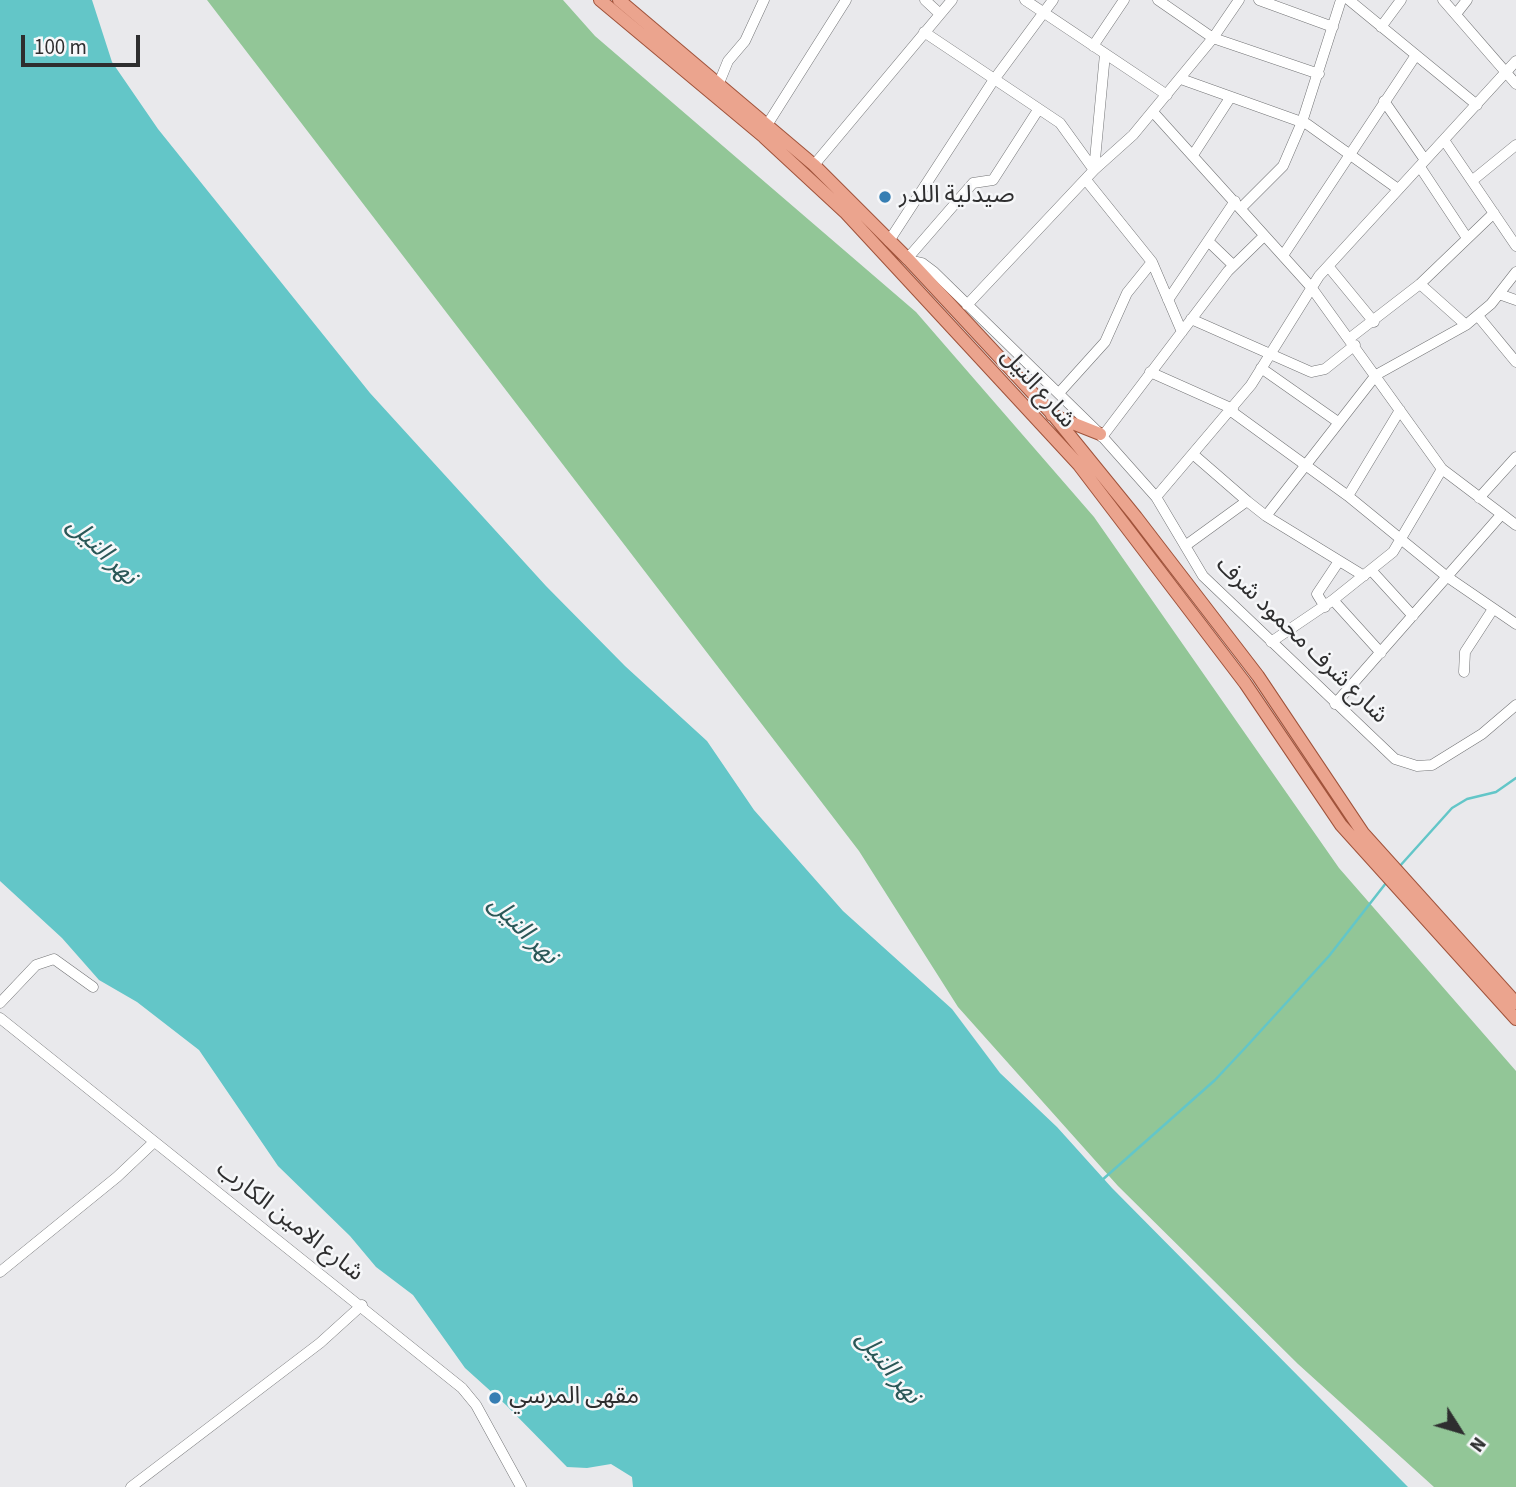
<!DOCTYPE html>
<html>
<head>
<meta charset="utf-8">
<style>
	body { margin:0 }
	#map { position:relative; width:1516px; height:1487px; overflow:hidden; background:#e9e9ec; font-family:"Source Sans 3",sans-serif }
	canvas { display:block }
	.north { position:absolute; left:1425px; top:1396px; width:70px; height:70px; -webkit-text-stroke:5px #f6f7f9; paint-order:stroke; rotate:127deg; font-size:19px; font-weight:700; line-height:28px; text-align:center; color:#2e2e2f }
	.north::after { content:''; display:block; margin:auto; width:24px; height:32px; background:#2e2e2f; clip-path:polygon(50% 0,100% 100%,50% 72%,0 100%) }
	.scale { position:absolute; left:21px; top:35px; width:119px; height:32px; box-sizing:border-box; border:4px solid #2e2e2f; border-top:0; padding-left:9px; font-size:21px; line-height:24px; white-space:nowrap; color:#2e2e2f; -webkit-text-stroke:5px #f6f7f9; paint-order:stroke }
</style>
</head>
<body>
<div id="map">
<canvas width="1516" height="1487"></canvas>
<div class="north">N</div>
<div class="scale">100 m</div>
</div>
<script>
const c = document.querySelector('canvas').getContext('2d');
c.lineJoin = 'round';
function fill(path, color) { c.fillStyle = color; c.fill(path, 'evenodd'); }
const poly = rows => new Path2D(rows.map(r => 'M' + r).join(''));
function stroke(path, color, width, dash) { c.strokeStyle = color; c.lineWidth = width; c.lineCap = dash ? 'butt' : 'round'; c.setLineDash(dash || []); c.stroke(path); }
function drawText(font, color, halo, rows, align = 'center') {
  c.font = font + ' "Source Sans 3","Noto Sans Arabic",sans-serif'; c.lineWidth = 5; c.setLineDash([]); c.textBaseline = 'middle'; c.strokeStyle = halo; c.fillStyle = color; for (const [text, x, y, turn = 0] of rows) {
    c.save(); c.translate(x, y); c.rotate((+turn || 0) * Math.PI / 180); c.textAlign = isNaN(turn) ? turn : align; if (halo) c.strokeText(text, 0, 0); c.fillText(text, 0, 0); c.restore();
  }
}
fill(poly([
	[207,0,563,0,595,36,916,312,1094,517,1339,868,1516,1071,1516,1487,1434,1487,1298,1364,1118,1186,958,1007,859,851]
]), '#92c697');
fill(poly([
	[0,0,92,0,112,62,158,129,370,393,546,586,625,666,707,741,754,810,843,911,952,1009,1000,1073,1057,1127,1112,1188,1408,1487,633,1487,632,1477,611,1464,587,1468,567,1467,506,1405,465,1368,413,1295,376,1267,350,1236,278,1166,199,1050,137,1002,99,980,62,938,0,881]
]), '#63c6c8');
stroke(poly([
	[1399,867,1452,808,1467,799,1496,792,1516,778],
	[1101,1181,1215,1080,1246,1047,1329,956,1386,883]
]), '#63c6c8', 2.5);
const minor = poly([
	[925,0,940,14],
	[1025,0,1167,95],
	[1158,0,1213,38,1319,74],
	[1259,0,1333,27],
	[1349,0,1477,105],
	[1443,0,1516,84],
	[1456,14,1467,0],
	[1381,27,1401,0],
	[924,32,1060,123,1094,170],
	[1093,46,1124,0],
	[1181,79,1307,124,1398,189],
	[719,83,728,61,745,41,764,0],
	[1384,101,1425,160],
	[1153,112,1311,287,1442,469,1516,525],
	[767,125,846,0],
	[1444,140,1516,246],
	[1193,155,1230,98],
	[814,165,952,0],
	[1420,167,1467,238],
	[1094,170,1105,54],
	[1086,180,1152,262,1182,332],
	[1473,180,1516,145],
	[1241,208,1283,166,1302,122,1341,0],
	[889,241,993,81,1053,0],
	[1208,241,1233,265],
	[1284,254,1416,55],
	[907,259,973,183,993,180,1038,110],
	[909,260,922,263,934,272,1100,434,1156,497,1203,576,1395,759,1417,766,1432,765,1482,734,1516,705],
	[1328,266,1374,322],
	[1420,284,1466,325],
	[1499,294,1516,300],
	[1168,300,1235,201],
	[967,305,1094,170,1133,135,1213,38,1239,0],
	[1478,316,1516,362],
	[1191,319,1311,372,1325,369,1355,345],
	[1350,338,1420,284,1494,213],
	[1261,368,1338,422],
	[1150,372,1233,409],
	[1059,393,1105,342,1127,293,1152,262],
	[1231,411,1348,496,1446,576,1516,624],
	[1102,437,1228,271,1264,236],
	[1194,455,1247,501],
	[1348,496,1400,410],
	[1156,497,1251,385,1319,276,1516,61],
	[1479,498,1516,457],
	[1266,516,1364,576],
	[1185,546,1247,501,1266,516,1376,375,1466,325,1491,304,1516,272],
	[1371,570,1413,616],
	[1333,600,1381,653],
	[1325,607,1317,594,1339,561],
	[1271,642,1333,600,1393,552,1442,469],
	[1464,672,1465,652,1493,609],
	[1335,704,1501,515],
	[0,1003,36,965,54,959,93,987],
	[0,1018,462,1388,476,1405,521,1487],
	[0,1272,117,1177,153,1143],
	[131,1487,320,1343,362,1305]
]);
const major = poly([
	[600,0,764,137,845,212,1079,465,1245,683,1341,825,1516,1019],
	[619,0,814,165,909,260,1054,416,1136,517,1258,676,1363,833,1516,1003],
	[1052,415,1100,434]
]);
stroke(minor, '#737476', 11);
stroke(major, '#a0533b', 14);
stroke(minor, '#fff', 10);
stroke(major, '#eba48e', 12);
for (const [x, y, r, color] of [
	[885,197,7,"#367eb3"],
	[495,1398,7,"#367eb3"]
]) { const dot = new Path2D(); dot.arc(x, y, r, 0, 2 * Math.PI); c.fillStyle = color; c.fill(dot); stroke(dot, '#f6f7f9', 2.5); }
drawText('24px', '#2e2e2f', '#f6f7f9', [
	["صيدلية اللدر",899,197],
	["مقهى المرسي",509,1398]
], 'left');
drawText('24px', '#2e2e2f', '#f6f7f9', [
	["شارع النيل",1037,389,48],
	["شارع شرف محمود شرف",1301,641,44],
	["شارع الامين الكارب",289,1222,38]
]);
drawText('italic 26px', '#2a5757', '#f6f7f9', [
	["نهر النيل",101,552,44],
	["نهر النيل",522,931,45],
	["نهر النيل",887,1368,51]
]);
</script>
</body>
</html>
